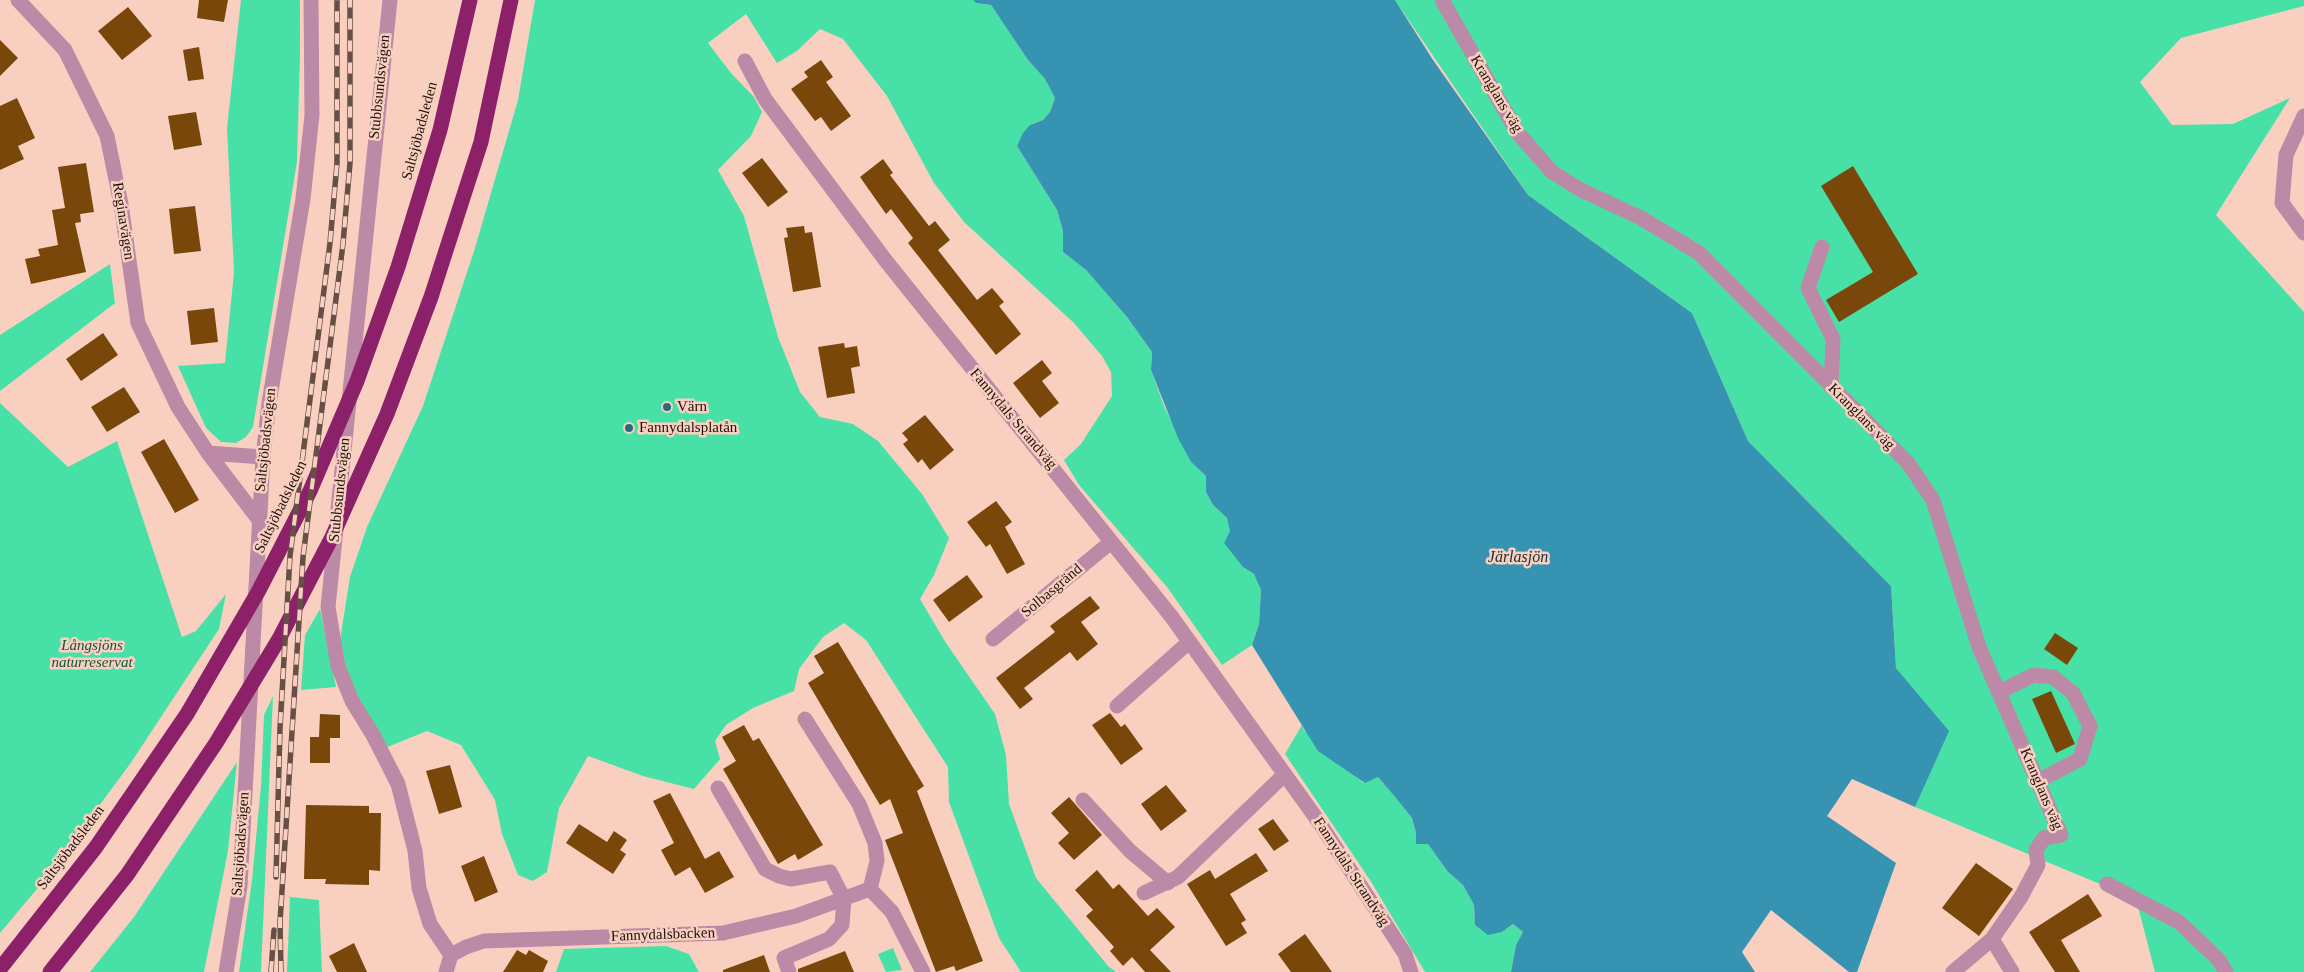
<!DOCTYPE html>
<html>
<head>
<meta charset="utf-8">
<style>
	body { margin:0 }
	canvas { display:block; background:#f9d0c0 }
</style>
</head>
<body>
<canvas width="2304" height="972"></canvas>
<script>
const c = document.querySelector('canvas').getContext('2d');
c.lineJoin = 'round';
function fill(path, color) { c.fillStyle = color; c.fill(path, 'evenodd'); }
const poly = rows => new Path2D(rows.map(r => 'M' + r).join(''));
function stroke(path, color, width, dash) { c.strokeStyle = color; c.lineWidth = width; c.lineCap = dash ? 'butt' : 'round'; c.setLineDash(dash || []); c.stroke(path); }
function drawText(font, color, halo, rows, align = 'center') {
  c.font = font + ' "Times New Roman",serif'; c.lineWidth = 5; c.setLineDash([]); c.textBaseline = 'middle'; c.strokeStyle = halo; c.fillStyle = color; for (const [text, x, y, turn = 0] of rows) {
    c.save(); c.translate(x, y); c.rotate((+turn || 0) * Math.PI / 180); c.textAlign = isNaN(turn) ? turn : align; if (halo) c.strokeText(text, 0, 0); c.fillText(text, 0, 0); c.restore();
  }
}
fill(poly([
	[241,0,300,0,300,55,297,162,253,427,246,437,236,443,221,442,206,428,178,366,225,363,234,272,227,128],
	[535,0,973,0,976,3,991,5,1028,60,1045,79,1055,98,1050,112,1043,120,1030,125,1017,146,1057,210,1063,231,1063,252,1086,270,1127,317,1152,352,1151,370,1164,406,1191,462,1206,476,1206,492,1213,505,1227,518,1243,567,1254,574,1261,590,1259,624,1252,645,1222,665,1167,587,1079,485,1064,460,1081,444,1112,396,1111,372,1102,356,1074,323,964,222,934,183,887,96,843,39,820,29,797,51,777,63,746,14,708,43,731,73,754,97,762,112,751,136,718,170,744,216,778,337,800,392,820,417,853,424,878,441,922,494,949,538,934,575,920,599,946,643,995,714,1006,755,1009,804,1036,878,1108,966,1116,972,1021,972,999,938,949,802,948,767,866,640,844,623,823,637,799,669,794,691,753,708,726,725,715,741,720,759,694,789,643,776,588,756,559,808,547,872,533,881,518,875,502,834,495,800,461,745,427,731,385,748,352,694,340,640,350,577,367,527,423,406,475,248,518,100],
	[1395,0,2304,0,2304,6,2181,38,2140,82,2172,125,2233,124,2290,98,2216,215,2304,312,2304,972,2155,972,2136,899,1915,807,1948,731,1896,668,1891,586,1748,441,1692,313,1528,195],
	[110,264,115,303,0,391,0,335],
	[0,403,68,467,117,441,182,637,196,631,226,594,219,629,130,764,42,883,0,933],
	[320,609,336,687,301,690,305,635],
	[273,696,261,972,239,972,252,880,261,786,264,715],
	[1302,725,1304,730,1345,768,1364,783,1378,777,1395,797,1412,818,1416,834,1428,844,1448,872,1463,885,1474,905,1475,925,1502,932,1513,924,1523,932,1516,945,1511,972,1425,972,1370,880,1285,754],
	[237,762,228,851,204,972,90,972,134,917],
	[290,897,319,900,322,972,287,972],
	[666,946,689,954,699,972,556,972,564,949],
	[893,948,902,970,886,972,878,954]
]), '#47e1a7');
fill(poly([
	[973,0,1395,0,1433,60,1528,195,1692,313,1748,441,1891,586,1896,668,1949,731,1915,807,1852,779,1827,816,1896,863,1857,972,1849,972,1771,910,1742,952,1755,972,1511,972,1516,945,1523,932,1513,924,1502,932,1488,935,1475,925,1474,905,1463,885,1448,872,1428,844,1416,844,1416,833,1412,818,1395,797,1378,777,1365,783,1318,751,1252,645,1259,624,1261,590,1254,574,1243,567,1224,543,1230,531,1227,518,1213,505,1206,492,1206,476,1191,462,1178,438,1151,370,1152,352,1127,317,1086,270,1063,252,1063,231,1057,210,1017,146,1023,133,1030,125,1043,120,1050,112,1055,98,1045,79,1028,60,991,5,976,3]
]), '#3793b2');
fill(poly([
	[199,0,228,0,224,22,197,18],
	[128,7,152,36,122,60,98,31],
	[0,40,18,58,0,76],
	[199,47,204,79,188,81,183,50],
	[821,60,833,77,826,82,851,116,831,131,821,117,815,121,791,89,808,77,804,72],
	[17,98,35,138,18,146,24,159,0,170,0,106],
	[196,112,202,145,174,150,168,116],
	[762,158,788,192,768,207,742,173],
	[883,159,893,173,890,175,929,226,935,221,950,240,938,250,977,300,992,288,1004,302,999,306,1021,334,996,355,908,243,913,238,891,209,886,214,860,177],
	[86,163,94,212,80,214,81,222,75,223,86,272,31,284,25,259,40,256,38,249,58,245,52,210,65,208,58,167],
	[1853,166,1918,274,1839,322,1826,300,1873,272,1821,186],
	[195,206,201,251,174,254,169,209],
	[804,226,805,233,812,232,821,287,793,292,784,238,788,237,786,228],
	[214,308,218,342,191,345,187,311],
	[103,333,118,355,81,381,66,359],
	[844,343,845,348,857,346,860,366,851,368,855,393,827,398,818,347],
	[1042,360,1052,373,1042,381,1059,403,1040,418,1013,383],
	[124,387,140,412,107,432,91,407],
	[925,415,954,450,930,470,922,459,918,463,903,444,908,440,902,433],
	[164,439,199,500,175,513,141,452],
	[996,501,1012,522,1005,527,1025,564,1007,574,990,544,986,547,967,522],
	[967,575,983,597,949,622,933,600],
	[1090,596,1100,608,1081,622,1098,644,1077,661,1070,652,1024,688,1033,699,1020,709,996,678,1055,632,1050,626],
	[2055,633,2078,648,2067,665,2044,649],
	[838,642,924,786,917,791,983,961,956,971,954,966,936,972,885,840,903,833,890,799,880,805,808,683,824,673,814,656],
	[2051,691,2075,744,2056,753,2032,699],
	[1110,713,1121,727,1125,724,1143,749,1121,765,1092,725],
	[320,714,340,715,340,738,330,738,330,763,310,763,310,737,319,737],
	[744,725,753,741,759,738,823,845,798,860,795,854,778,864,723,769,736,761,722,737],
	[450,765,462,807,439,814,426,771],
	[1166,785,1187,811,1161,831,1141,804],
	[670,793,705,859,719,851,734,877,705,893,690,867,675,876,661,850,674,843,653,801],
	[1069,797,1102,835,1074,860,1058,843,1069,833,1051,813],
	[306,805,369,806,369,813,381,813,380,871,369,870,369,885,325,884,326,879,304,879],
	[1273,819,1289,841,1274,851,1258,829],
	[579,824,607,842,614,831,627,840,620,850,626,854,613,874,566,843],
	[1256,853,1268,871,1230,894,1246,920,1241,923,1247,933,1226,946,1187,884,1210,870,1215,879],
	[484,856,498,892,475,902,461,866],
	[1976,863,2013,889,1979,936,1942,908],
	[1097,870,1113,889,1119,884,1148,916,1157,908,1175,927,1150,950,1171,972,1145,972,1132,957,1123,966,1110,951,1114,947,1086,916,1093,910,1075,890],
	[2088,894,2102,916,2061,940,2080,972,2055,972,2029,932],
	[1305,934,1332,972,1291,972,1278,954],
	[354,943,367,972,337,972,329,956],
	[517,950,526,955,529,950,548,961,543,972,503,972],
	[845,951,854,972,798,972,798,969],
	[764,955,770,972,723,972,723,970]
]), '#7a470b');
stroke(poly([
	[18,0,65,50,107,136,121,204,138,323,178,407,208,453,259,520],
	[390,0,328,607,338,666,352,701,373,735,398,784,415,851,419,888,430,924,451,955],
	[1442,0,1517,132,1552,172,1581,190,1641,218,1699,253,1908,463,1933,500,1979,647,2061,835,2044,838,2036,850,2038,865,2021,897,1992,939,2012,972],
	[745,61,765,99,886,261,1171,616,1319,822,1405,954,1411,972],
	[2304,116,2286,155,2282,203,2304,233],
	[1822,247,1808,288,1833,339,1831,387],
	[208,453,263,457],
	[993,639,1111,542],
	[1999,692,2034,675,2053,677,2073,693,2090,726,2080,759,2038,781],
	[1117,706,1189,642],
	[805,719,859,804,875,843,877,861,870,889],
	[718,788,765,869,779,876,791,879,830,872,844,899,842,925,829,939,784,958,789,972],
	[1083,800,1130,851,1168,883],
	[2107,884,2179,922,2219,960,2226,972],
	[870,889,892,912,923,972],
	[1144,893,1178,877,1284,775],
	[451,955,466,947,484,941,723,933,796,916,870,889],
	[226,972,240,886,263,457,269,403,303,199,312,115,311,0],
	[446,972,451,955],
	[1953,972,1992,939]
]), '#bc8aa7', 15);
stroke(poly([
	[0,969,96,847,187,714,258,592,310,491,357,381,398,267,440,130,470,0],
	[50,972,127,875,216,743,279,639,332,537,387,414,431,297,481,142,511,0]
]), '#8c216a', 15);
const rail = poly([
	[276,877,280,728,290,556,330,243,337,163,337,0],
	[271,972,274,930],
	[281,972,280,922,303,557,343,244,350,163,350,0]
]);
stroke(rail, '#664f46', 5.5);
stroke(rail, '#f9d0c0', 4, [11]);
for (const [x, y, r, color] of [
	[667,407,5,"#2b697f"],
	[629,428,5,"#2b697f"]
]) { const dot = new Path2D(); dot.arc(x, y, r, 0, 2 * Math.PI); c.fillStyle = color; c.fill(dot); stroke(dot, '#f9d0c0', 2); }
drawText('15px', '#1e110b', '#f9d0c0', [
	["Stubbsundsvägen",380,87,-84],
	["Kranglans väg",1496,94,59],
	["Saltsjöbadsleden",420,131,-75],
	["Reginavägen",123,221,81],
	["Kranglans väg",1861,417,45],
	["Fannydals Strandväg",1013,419,50],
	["Saltsjöbadsvägen",266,440,-84],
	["Stubbsundsvägen",340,490,-84],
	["Saltsjöbadsleden",281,507,-64],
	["Solbasgränd",1052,591,-40],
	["Kranglans väg",2041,789,67],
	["Saltsjöbadsvägen",241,844,-86],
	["Saltsjöbadsleden",71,848,-53],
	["Fannydals Strandväg",1351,872,57],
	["Fannydalsbacken",663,935,-2]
]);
drawText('15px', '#1e110b', '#f9d0c0', [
	["Värn",677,407],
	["Fannydalsplatån",639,428]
], 'left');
drawText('italic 15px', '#10523a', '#f9d0c0', [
	["Långsjöns",92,646],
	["naturreservat",92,663]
]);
drawText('italic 16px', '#14303a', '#f9d0c0', [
	["Järlasjön",1518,558]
]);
</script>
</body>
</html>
